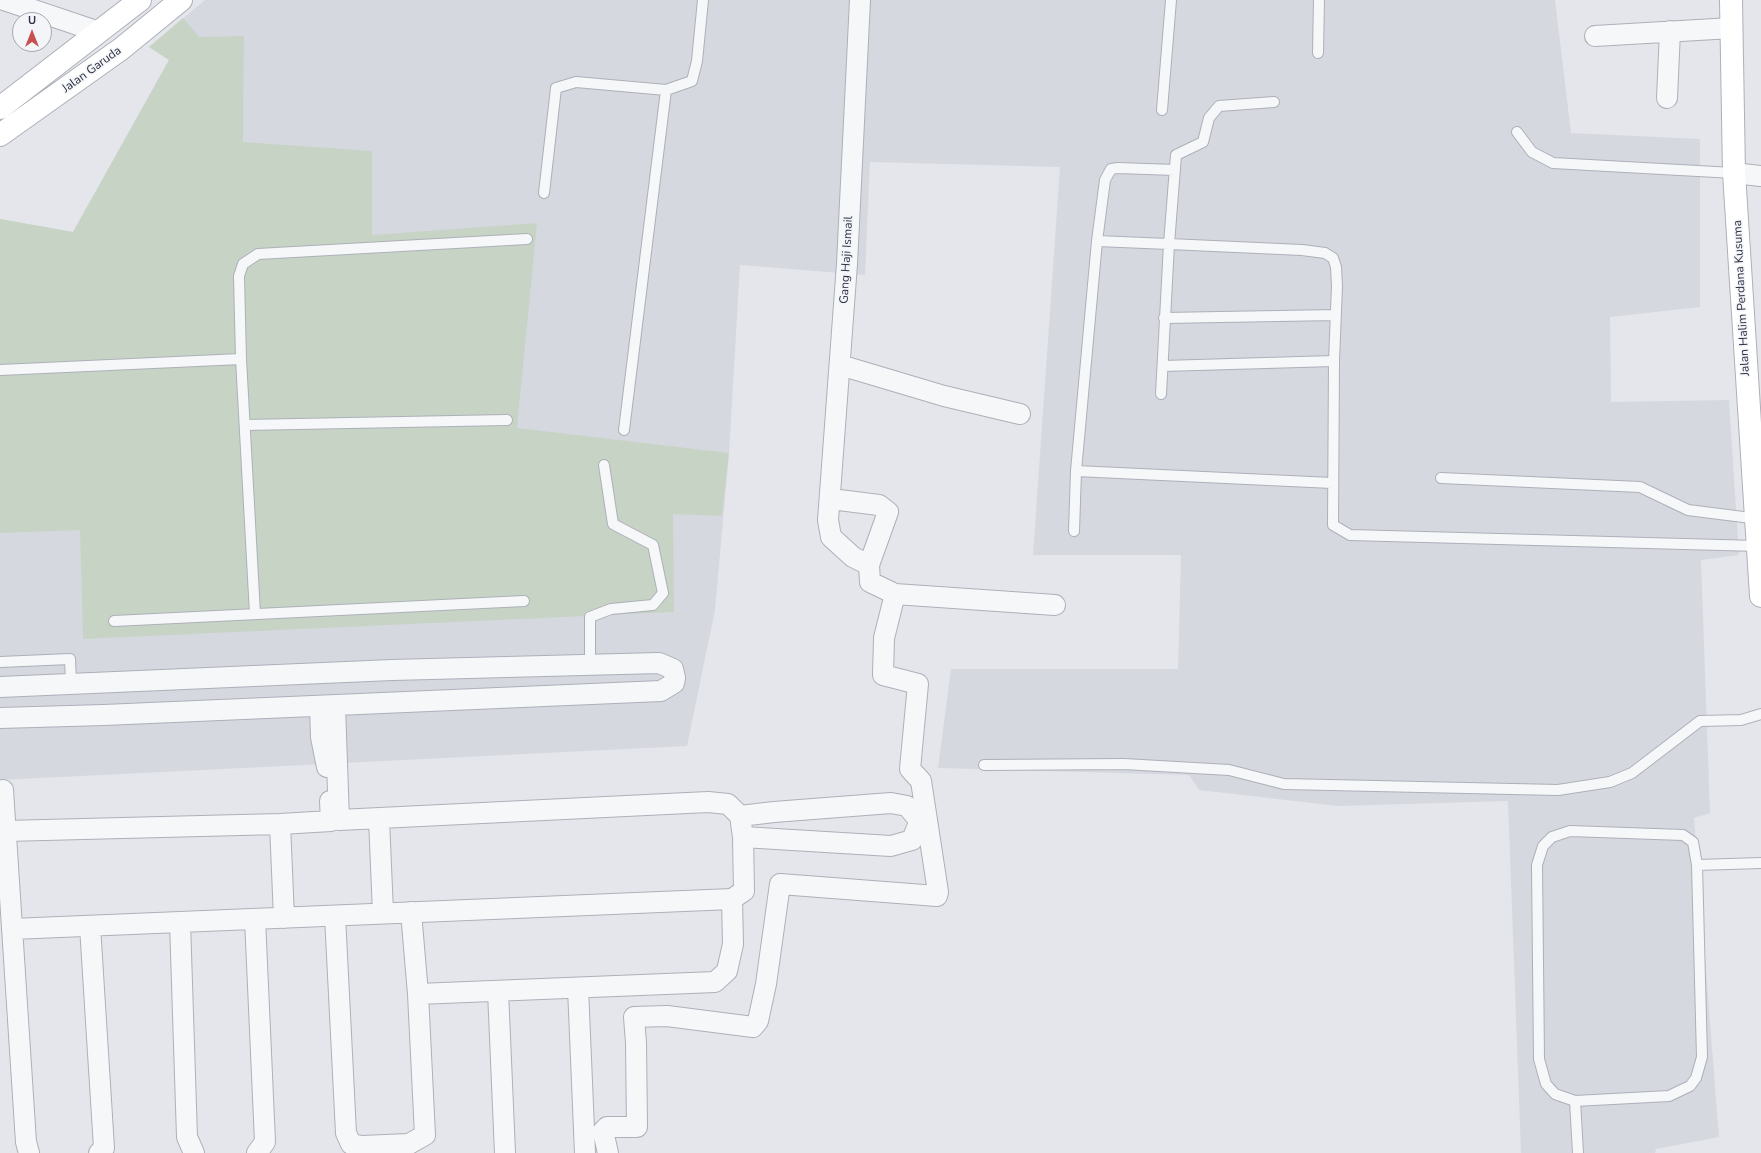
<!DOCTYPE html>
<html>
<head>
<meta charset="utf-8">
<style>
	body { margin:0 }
	#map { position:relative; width:1761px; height:1153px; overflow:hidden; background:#e4e6eb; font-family:"Nunito Sans",sans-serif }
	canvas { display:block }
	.north { position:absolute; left:12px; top:12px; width:40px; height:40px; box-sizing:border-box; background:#f3f5f8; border:1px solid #a3a7b0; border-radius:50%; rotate:0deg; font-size:11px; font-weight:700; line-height:16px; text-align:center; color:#2c3143 }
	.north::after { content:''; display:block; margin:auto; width:14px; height:18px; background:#c85051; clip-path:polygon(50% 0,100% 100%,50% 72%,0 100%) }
</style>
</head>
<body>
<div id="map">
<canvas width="1761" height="1153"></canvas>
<div class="north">U</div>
</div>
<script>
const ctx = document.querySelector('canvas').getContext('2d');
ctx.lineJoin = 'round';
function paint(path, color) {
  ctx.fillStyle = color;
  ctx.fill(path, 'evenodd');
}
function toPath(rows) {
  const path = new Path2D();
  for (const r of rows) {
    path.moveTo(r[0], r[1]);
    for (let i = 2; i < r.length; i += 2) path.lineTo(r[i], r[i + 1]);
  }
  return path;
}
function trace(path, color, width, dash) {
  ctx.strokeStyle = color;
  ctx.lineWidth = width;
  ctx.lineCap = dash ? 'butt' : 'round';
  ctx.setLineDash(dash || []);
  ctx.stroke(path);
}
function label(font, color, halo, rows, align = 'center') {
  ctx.font = font + ' "Nunito Sans",sans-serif';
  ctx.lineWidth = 3;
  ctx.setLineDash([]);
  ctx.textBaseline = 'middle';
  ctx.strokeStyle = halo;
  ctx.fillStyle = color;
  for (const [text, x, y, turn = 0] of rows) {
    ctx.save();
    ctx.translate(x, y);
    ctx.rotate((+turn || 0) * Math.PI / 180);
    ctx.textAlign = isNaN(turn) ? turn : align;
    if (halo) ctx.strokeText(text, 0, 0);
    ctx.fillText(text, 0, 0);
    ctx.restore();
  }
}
paint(toPath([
	[205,0,1555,0,1571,133,1700,139,1700,307,1610,317,1611,402,1729,400,1739,555,1701,560,1710,813,1694,818,1719,1137,1656,1149,1655,1153,1521,1153,1508,801,1338,806,1199,790,1189,775,938,768,951,669,1178,669,1181,555,1033,555,1060,167,870,162,865,275,740,265,729,453,715,610,687,746,0,780,0,219,73,232,169,60,149,47]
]), '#d6d8e0');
paint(toPath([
	[183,18,199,37,244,36,243,142,372,151,372,235,537,223,517,428,729,453,722,516,673,514,674,612,83,639,80,530,0,533,0,219,73,232,169,60,149,47]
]), '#c7d4c5');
const service = toPath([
	[1318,53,1319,0],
	[1274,102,1219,106,1209,118,1203,142,1176,155,1169,244,1302,250,1325,253,1333,258,1336,267,1337,286,1334,361,1333,525,1350,535,1758,546],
	[1162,110,1171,0],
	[1517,132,1532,152,1553,163,1734,173],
	[544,193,556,88,576,82,666,90,692,81,697,61,703,0],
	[1097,241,1169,244,1161,394],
	[1164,318,1335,315],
	[1163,366,1334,361],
	[0,370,241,359],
	[245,425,507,420],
	[624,430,666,90],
	[1076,471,1332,483],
	[1441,478,1640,487,1688,510,1759,519],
	[1074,531,1076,471,1097,241,1105,180,1111,169,1118,168,1175,170],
	[255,614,241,359,239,276,243,264,258,254,527,239],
	[114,621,524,601],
	[0,662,70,659,71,683],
	[590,664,590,617,611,609,653,605,663,593,653,545,613,524,604,465],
	[984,765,1124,764,1229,770,1284,784,1558,790,1610,782,1632,773,1700,721,1741,720,1761,714],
	[1570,831,1683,835,1693,842,1697,865,1702,1057,1696,1078,1690,1086,1669,1096,1575,1101,1555,1094,1546,1084,1539,1059,1537,865,1543,846,1552,837,1570,831],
	[1697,865,1761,863],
	[1575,1101,1578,1153]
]);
const minor = toPath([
	[4,0,99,32],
	[860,0,847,264,828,520,831,537,853,557,869,565],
	[1595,36,1732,28],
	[1667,98,1670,31],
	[1734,173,1761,176],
	[840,365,944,396,1020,414],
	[831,499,879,505,888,512,869,565,870,582,895,594,1055,605],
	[0,687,392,670,659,663,673,669,675,678,674,683,661,691,104,715,0,718],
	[320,706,321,737,327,767],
	[3,790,26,1142,29,1153],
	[740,816,774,812,891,803,907,806,918,819,918,825,912,840,891,846,743,837],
	[379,819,383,913],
	[280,824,284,918],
	[5,831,280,824,331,821,330,801],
	[335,916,346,1133,351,1144,362,1146,409,1144,425,1135,418,994,411,912],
	[255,919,265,1142,257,1153],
	[180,922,187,1137,194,1153],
	[90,926,104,1148,99,1153],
	[12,929,732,899,744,891,743,837,740,816,728,804,708,802,339,820,335,706],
	[578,988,585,1153],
	[498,991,505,1153],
	[418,994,715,982,727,971,733,944,732,899],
	[608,1153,603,1131,607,1127,637,1127,636,1043,634,1017,667,1016,753,1027,758,1021,766,984,780,884,937,896,938,892,921,781,910,769,918,684,883,675,884,638,895,594]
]);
const secondary = toPath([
	[1731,0,1734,173,1761,596],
	[0,108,140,0],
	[0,135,121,49,181,0]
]);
trace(service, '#adb0b9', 12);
trace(minor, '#adb0b9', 22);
trace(secondary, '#adb0b9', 24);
trace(service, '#f6f7f9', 10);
trace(minor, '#f6f7f9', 20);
trace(secondary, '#fff', 22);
label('12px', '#2c3143', '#f3f5f8', [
	["Jalan Garuda",92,70,-36],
	["Gang Haji Ismail",847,260,-87],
	["Jalan Halim Perdana Kusuma",1742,298,-93]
]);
</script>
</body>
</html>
